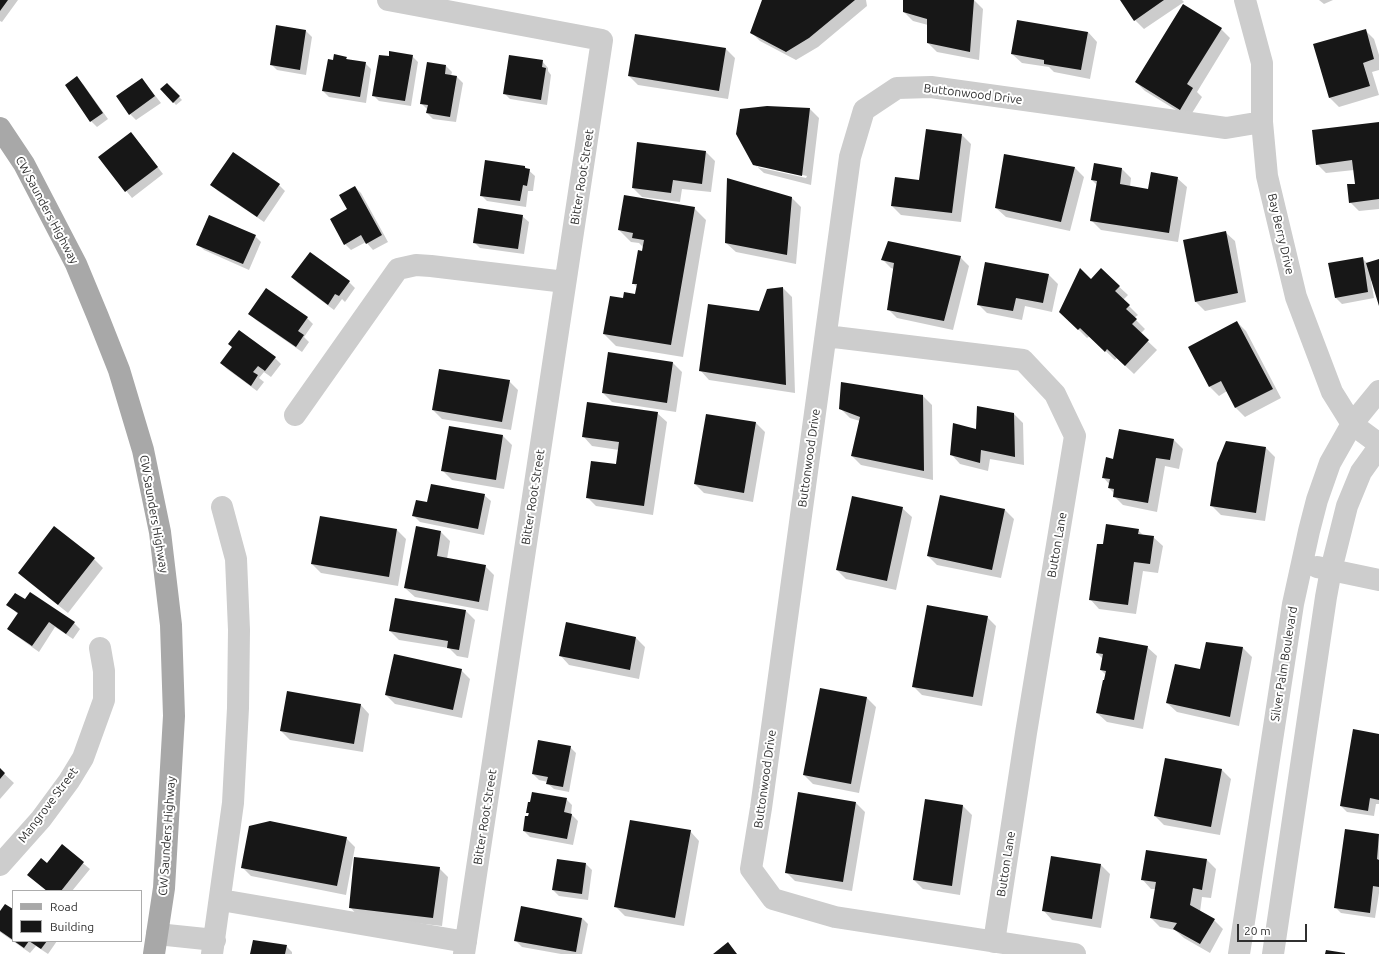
<!DOCTYPE html>
<html>
<head>
<meta charset="utf-8">
<style>
	body { margin:0 }
	#map { position:relative; width:1379px; height:954px; overflow:hidden; background:#fff; font-family:Ubuntu,sans-serif }
	canvas { display:block }
	.legend { position:absolute; left:12px; top:890px; width:130px; height:52px; box-sizing:border-box; background:#fff; border:1px solid #acacac; margin:0; padding:5px 7px; list-style:none; font-size:12px; color:#303030 }
	.legend li { display:flex; align-items:center; gap:8px; height:20px }
	.legend b { width:20px; border:1px solid #acacac }
	.scale { position:absolute; left:1237px; top:924px; width:70px; height:18px; box-sizing:border-box; border:2px solid #303030; border-top:0; padding-left:5px; font-size:12px; line-height:14px; white-space:nowrap; color:#303030; -webkit-text-stroke:3px #fff; paint-order:stroke }
</style>
</head>
<body>
<div id="map">
<canvas width="1379" height="954"></canvas>
<ul class="legend">
<li><b style="height:5px;background:#a8a8a8"></b>Road</li>
<li><b style="height:11px;background:#171717"></b>Building</li>
</ul>
<div class="scale">20 m</div>
</div>
<script>
const ctx = document.querySelector('canvas').getContext('2d');
ctx.lineJoin = 'round';
function paint(path, color) {
  ctx.fillStyle = color;
  ctx.fill(path, 'evenodd');
}
function toPath(rows) {
  const path = new Path2D();
  for (const r of rows) {
    path.moveTo(r[0], r[1]);
    for (let i = 2; i < r.length; i += 2) path.lineTo(r[i], r[i + 1]);
  }
  return path;
}
function trace(path, color, width, dash) {
  ctx.strokeStyle = color;
  ctx.lineWidth = width;
  ctx.lineCap = dash ? 'butt' : 'round';
  ctx.setLineDash(dash || []);
  ctx.stroke(path);
}
function label(font, color, halo, rows, align = 'center') {
  ctx.font = font + ' Ubuntu,sans-serif';
  ctx.lineWidth = 4;
  ctx.setLineDash([]);
  ctx.textBaseline = 'middle';
  ctx.strokeStyle = halo;
  ctx.fillStyle = color;
  for (const [text, x, y, turn = 0] of rows) {
    ctx.save();
    ctx.translate(x, y);
    ctx.rotate((+turn || 0) * Math.PI / 180);
    ctx.textAlign = isNaN(turn) ? turn : align;
    if (halo) ctx.strokeText(text, 0, 0);
    ctx.fillText(text, 0, 0);
    ctx.restore();
  }
}
paint(toPath([
	[0,0,18,0,2,22,0,21],
	[763,0,866,0,867,6,818,47,796,60,760,41,751,32],
	[904,0,974,0,983,9,979,60,937,52,928,43,928,25,913,21,904,12],
	[1122,0,1182,0,1184,2,1144,29,1135,20],
	[1319,0,1333,0,1324,4],
	[277,26,306,31,312,37,306,75,277,70,271,64],
	[1221,29,1230,38,1197,92,1202,97,1189,118,1145,91,1136,82],
	[1365,30,1374,39,1379,55,1379,70,1372,72,1379,95,1339,107,1330,98,1314,45],
	[1088,32,1097,42,1090,79,1054,72,1049,67,1022,63,1012,54],
	[726,49,735,58,728,99,638,85,629,76],
	[412,56,418,62,411,106,379,101,373,95,390,57],
	[346,58,349,61,365,63,371,69,366,103,329,97,323,91,333,61],
	[542,61,548,68,548,71,551,75,547,105,510,99,504,93],
	[446,66,452,72,451,76,457,77,463,83,456,122,433,119,427,113,428,110,421,103],
	[77,78,83,84,108,119,97,127,91,121],
	[142,79,161,103,136,120,130,114,117,97],
	[167,84,182,100,176,105,162,89],
	[810,109,819,118,811,185,764,173,754,164],
	[757,165,807,176,806,178,757,167],
	[1379,123,1379,209,1359,211,1350,202,1356,184,1354,170,1326,173,1317,164],
	[131,133,163,174,132,198,99,157],
	[962,135,971,144,961,222,901,215,892,206,920,181],
	[706,152,715,161,711,192,682,189,680,202,642,197,633,188],
	[525,167,535,176,533,191,528,191,526,207,487,201,481,195],
	[1075,168,1084,177,1070,231,1006,217,996,208],
	[1122,169,1131,178,1130,187,1149,190,1177,178,1187,187,1178,242,1101,230,1091,220,1097,185,1092,180],
	[212,185,279,185,285,191,264,222,218,191],
	[355,187,361,193,388,242,373,250,366,242,351,250,345,244,348,210],
	[792,198,801,207,796,264,736,252,726,243],
	[694,208,706,220,683,357,616,346,604,334,624,299,636,295,637,287,633,283,644,248,639,243,631,242,619,230],
	[522,216,529,222,524,254,480,248,474,242],
	[1225,232,1235,241,1246,302,1205,311,1196,302,1184,241],
	[255,236,261,242,249,270,204,250,198,244],
	[960,257,969,266,953,330,897,318,888,309,894,269,891,268,882,259],
	[1362,258,1367,263,1379,260,1379,304,1372,281,1371,281,1374,298,1342,304,1336,298,1329,264],
	[1101,270,1128,295,1123,300,1138,315,1134,318,1145,329,1140,334,1157,350,1134,374,1117,358,1115,360,1090,336,1087,338,1070,321,1091,280],
	[1049,275,1058,284,1052,312,1025,306,1022,320,987,313,978,304],
	[292,277,349,282,355,288,345,302,342,299,334,310,298,283],
	[783,288,792,297,795,393,709,380,700,370,760,313],
	[250,314,307,318,313,324,304,337,309,342,302,352,256,320],
	[1237,322,1246,331,1281,398,1245,417,1236,408,1227,391,1219,396,1210,387],
	[609,353,673,363,682,372,676,412,612,402,603,393],
	[275,358,281,364,271,377,264,372,259,378,264,382,257,391,227,369,221,363],
	[509,381,518,390,511,430,442,419,433,410],
	[923,396,932,405,933,480,861,465,852,456,860,421,850,418,840,408],
	[657,413,667,422,653,515,596,506,587,497,616,466,619,450,592,446,583,436],
	[1014,414,1023,423,1024,465,990,459,988,471,960,464,951,454,977,430],
	[707,415,756,423,765,432,753,502,704,493,695,484],
	[450,427,503,436,512,445,504,489,452,480,443,471],
	[1174,440,1183,449,1179,469,1165,466,1157,512,1123,505,1114,496,1114,493,1109,488,1109,484,1103,477,1114,460],
	[1266,448,1275,457,1265,521,1221,515,1211,505],
	[484,495,491,501,484,535,420,522,414,516,428,504],
	[902,508,912,517,896,590,846,579,837,570],
	[1005,510,1014,519,1001,578,937,565,928,556],
	[55,528,94,559,103,568,68,613,29,582,19,573],
	[397,530,406,539,398,586,321,573,312,564],
	[1138,530,1144,536,1153,537,1163,546,1158,573,1143,571,1136,614,1099,609,1090,599,1104,546],
	[441,532,450,541,447,559,485,566,494,575,488,611,415,597,405,588],
	[25,601,74,623,80,629,73,639,55,627,39,652,15,635,9,629,19,615,8,605],
	[466,611,475,620,468,658,457,656,449,648,399,640,390,631],
	[987,617,996,626,982,706,922,695,913,686],
	[636,638,645,647,639,679,569,665,560,655],
	[1207,643,1243,648,1252,657,1239,726,1177,712,1167,703,1201,671],
	[1147,647,1157,656,1143,729,1107,722,1097,713,1106,675,1101,670,1103,659,1097,653],
	[461,670,470,679,462,718,395,704,386,695],
	[821,689,867,698,876,707,859,793,813,784,804,775],
	[360,704,369,714,363,752,290,740,281,731],
	[1379,735,1379,804,1376,804,1374,816,1347,812,1341,806],
	[570,747,576,753,569,792,554,789,547,783,548,782,539,780,533,774],
	[0,770,14,783,0,799],
	[1222,770,1231,779,1220,835,1164,825,1155,816],
	[566,799,572,805,571,814,578,821,573,845,530,837,524,831,529,815,527,812],
	[926,800,963,806,972,815,960,895,923,889,914,880],
	[856,803,865,812,852,891,795,881,786,872],
	[1346,830,1379,835,1379,893,1375,918,1341,913,1335,907],
	[690,831,699,841,684,926,625,916,616,907],
	[346,838,355,847,346,895,251,876,242,867],
	[62,846,90,869,72,891,47,891,28,875,47,864],
	[1207,860,1216,869,1211,898,1202,897,1200,912,1214,920,1223,929,1210,953,1184,938,1175,930,1160,927,1151,918,1156,889,1151,889,1142,879],
	[586,864,592,870,588,900,559,896,553,890],
	[1101,865,1110,874,1101,928,1052,920,1043,910],
	[439,868,448,877,442,926,359,917,350,907],
	[13,910,13,941,57,941,48,954,36,946,30,953,0,932,0,912],
	[582,918,588,924,582,954,561,954,522,947,516,941],
	[286,946,292,952,292,954,251,954]
]), '#0003');
paint(toPath([
	[0,0,8,0,0,11],
	[762,0,855,0,809,38,786,52,750,33],
	[903,0,974,0,970,52,927,43,927,19,903,12],
	[1120,0,1164,0,1134,21],
	[1183,4,1222,28,1187,84,1193,88,1180,110,1135,82],
	[1017,20,1088,32,1081,70,1044,64,1044,60,1011,54],
	[276,25,306,30,300,70,270,65],
	[1366,29,1374,59,1363,63,1370,86,1329,98,1313,44],
	[635,34,726,48,719,91,628,76],
	[389,51,413,55,405,101,372,96,379,55,389,56],
	[334,54,347,57,346,59,366,62,360,97,322,91,328,59,333,60],
	[509,55,543,60,542,67,546,68,541,100,503,94],
	[427,62,446,65,445,74,457,76,450,117,426,113,428,105,420,104],
	[77,76,103,113,90,122,65,85],
	[142,78,155,96,129,115,116,96],
	[167,83,180,96,173,103,160,89],
	[767,106,810,108,802,176,753,165,736,134,740,109],
	[1379,122,1379,199,1349,203,1347,184,1355,184,1352,160,1316,165,1312,130],
	[926,129,962,134,952,213,891,206,895,177,919,180],
	[131,132,158,167,125,192,98,157],
	[637,142,706,151,702,184,673,180,671,193,632,188],
	[233,152,280,184,257,217,210,185],
	[1004,154,1075,167,1061,222,995,208],
	[485,160,525,166,525,168,530,169,527,186,523,185,520,201,480,196],
	[1094,163,1122,168,1120,184,1148,189,1151,172,1178,177,1169,233,1090,221,1097,181,1091,180],
	[727,178,792,197,787,255,725,243],
	[355,186,382,235,366,244,361,235,344,245,330,219,347,209,339,195],
	[624,195,695,207,671,345,603,334,610,296,623,298,624,292,635,294,637,284,632,284,638,250,642,251,644,240,632,238,633,233,618,230],
	[478,208,523,215,518,249,473,243],
	[209,215,256,235,243,264,196,245],
	[1226,231,1238,293,1195,302,1183,240],
	[888,241,961,256,944,321,887,310,894,263,881,260],
	[310,252,350,281,339,296,335,294,328,305,291,277],
	[1363,257,1368,292,1335,298,1328,263],
	[1379,259,1379,306,1366,263],
	[985,262,1049,274,1043,303,1016,298,1013,311,977,305],
	[1080,268,1091,279,1101,268,1120,286,1115,291,1130,305,1126,309,1137,319,1132,324,1149,340,1125,366,1107,349,1105,352,1080,328,1078,330,1059,312],
	[783,287,786,385,699,371,708,304,759,311,767,289],
	[266,288,308,317,298,331,304,335,296,347,248,314],
	[1237,321,1273,389,1235,408,1221,381,1209,387,1188,347],
	[239,330,276,357,265,371,258,366,253,372,258,375,251,386,220,363,232,347,228,344],
	[608,352,673,362,667,403,602,393],
	[439,369,510,380,502,422,432,410],
	[841,382,923,395,924,471,851,456,860,417,839,409],
	[587,402,658,412,644,506,586,498,591,461,616,464,619,442,582,437],
	[977,406,1014,413,1015,457,981,450,980,463,950,455,953,423,976,429],
	[706,414,756,422,744,493,694,484],
	[449,426,503,435,496,480,441,471],
	[1119,429,1174,439,1170,460,1156,458,1148,503,1113,497,1114,489,1108,488,1110,479,1102,478,1106,457,1113,459],
	[1226,441,1266,447,1256,513,1210,506,1217,463],
	[431,484,485,494,478,529,412,516,416,500,427,502],
	[940,495,1005,509,992,570,927,556],
	[852,496,903,507,887,581,836,570],
	[320,516,397,529,389,577,311,564],
	[1106,524,1139,529,1138,534,1154,536,1150,564,1134,562,1128,605,1089,600,1097,544,1103,544],
	[54,526,95,558,58,605,18,573],
	[416,526,441,531,437,556,486,565,479,602,404,588],
	[30,592,75,622,66,634,49,622,32,646,7,629,18,613,6,605,15,593,25,599],
	[395,598,466,610,459,650,447,648,448,641,389,631],
	[927,605,988,616,973,697,912,687],
	[566,622,636,637,630,670,559,656],
	[1099,637,1148,646,1134,720,1096,713,1103,680,1104,680,1106,671,1100,670,1103,654,1096,653],
	[1206,642,1243,647,1230,717,1166,703,1175,664,1200,669],
	[394,654,462,669,453,710,385,695],
	[820,688,867,697,851,784,803,775],
	[287,691,361,704,354,744,280,731],
	[1353,729,1379,734,1379,800,1370,798,1368,811,1340,806],
	[538,740,571,746,563,787,546,784,548,777,532,774],
	[1165,758,1222,769,1211,827,1154,816],
	[0,768,5,773,0,779],
	[532,792,567,798,564,812,572,814,567,839,523,831,525,816,528,816,529,813,526,813,528,802,530,802],
	[798,792,856,802,843,882,785,873],
	[925,799,963,805,952,886,913,880],
	[630,820,691,830,675,918,614,907],
	[270,821,347,837,337,886,241,868,249,826],
	[1345,829,1379,834,1377,859,1379,860,1379,887,1373,886,1370,913,1334,908],
	[62,844,84,862,61,891,47,891,27,875,41,858,47,863],
	[1146,850,1207,859,1202,890,1193,888,1190,905,1215,919,1200,944,1173,929,1177,923,1150,918,1156,882,1141,880],
	[1051,856,1101,864,1092,919,1042,911],
	[354,857,440,867,433,918,349,908],
	[557,859,586,863,582,894,552,890],
	[5,904,13,909,13,940,0,931,0,911],
	[521,906,582,918,576,952,514,941],
	[253,940,287,945,285,954,250,954],
	[14,941,29,941,24,948],
	[29,941,47,941,41,949],
	[728,942,737,954,713,954],
	[1326,950,1345,953,1345,954,1325,954]
]), '#171717');
trace(toPath([
	[388,0,602,40,464,954],
	[1245,0,1262,63,1262,122,1267,176,1296,297,1332,392,1352,424,1379,444],
	[826,336,1023,360,1055,394,1075,436,1026,733,994,942],
	[295,415,398,269,416,265,431,266,565,282],
	[1317,567,1379,580],
	[0,865,41,819,69,781,83,758,104,700,104,671,100,648],
	[221,900,466,942],
	[157,934,215,940],
	[212,954,233,803,238,708,239,630,236,559,222,507],
	[1075,954,835,917,773,899,751,869,761,808,850,157,864,110,897,88,931,87,1226,128,1262,122],
	[1239,954,1293,604,1309,531,1317,500,1330,463,1352,424,1379,391],
	[1273,954,1326,597,1331,570,1347,506,1361,472,1379,447]
]), '#cdcdcd', 22);
trace(toPath([
	[0,128,24,164,76,264,98,317,119,370,143,450,160,532,171,625,174,716,164,888,154,954]
]), '#a8a8a8', 22);
label('12px', '#303030', '#fff', [
	["Buttonwood Drive",973,94,7],
	["Bitter Root Street",582,177,-81],
	["CW Saunders Highway",47,210,62],
	["Bay Berry Drive",1281,234,77],
	["Buttonwood Drive",809,458,-82],
	["Bitter Root Street",533,497,-81],
	["CW Saunders Highway",154,514,80],
	["Button Lane",1057,545,-80],
	["Silver Palm Boulevard",1284,664,-81],
	["Buttonwood Drive",765,779,-82],
	["Mangrove Street",48,805,-53],
	["Bitter Root Street",485,817,-81],
	["CW Saunders Highway",167,836,-86],
	["Button Lane",1006,864,-81]
]);
</script>
</body>
</html>
